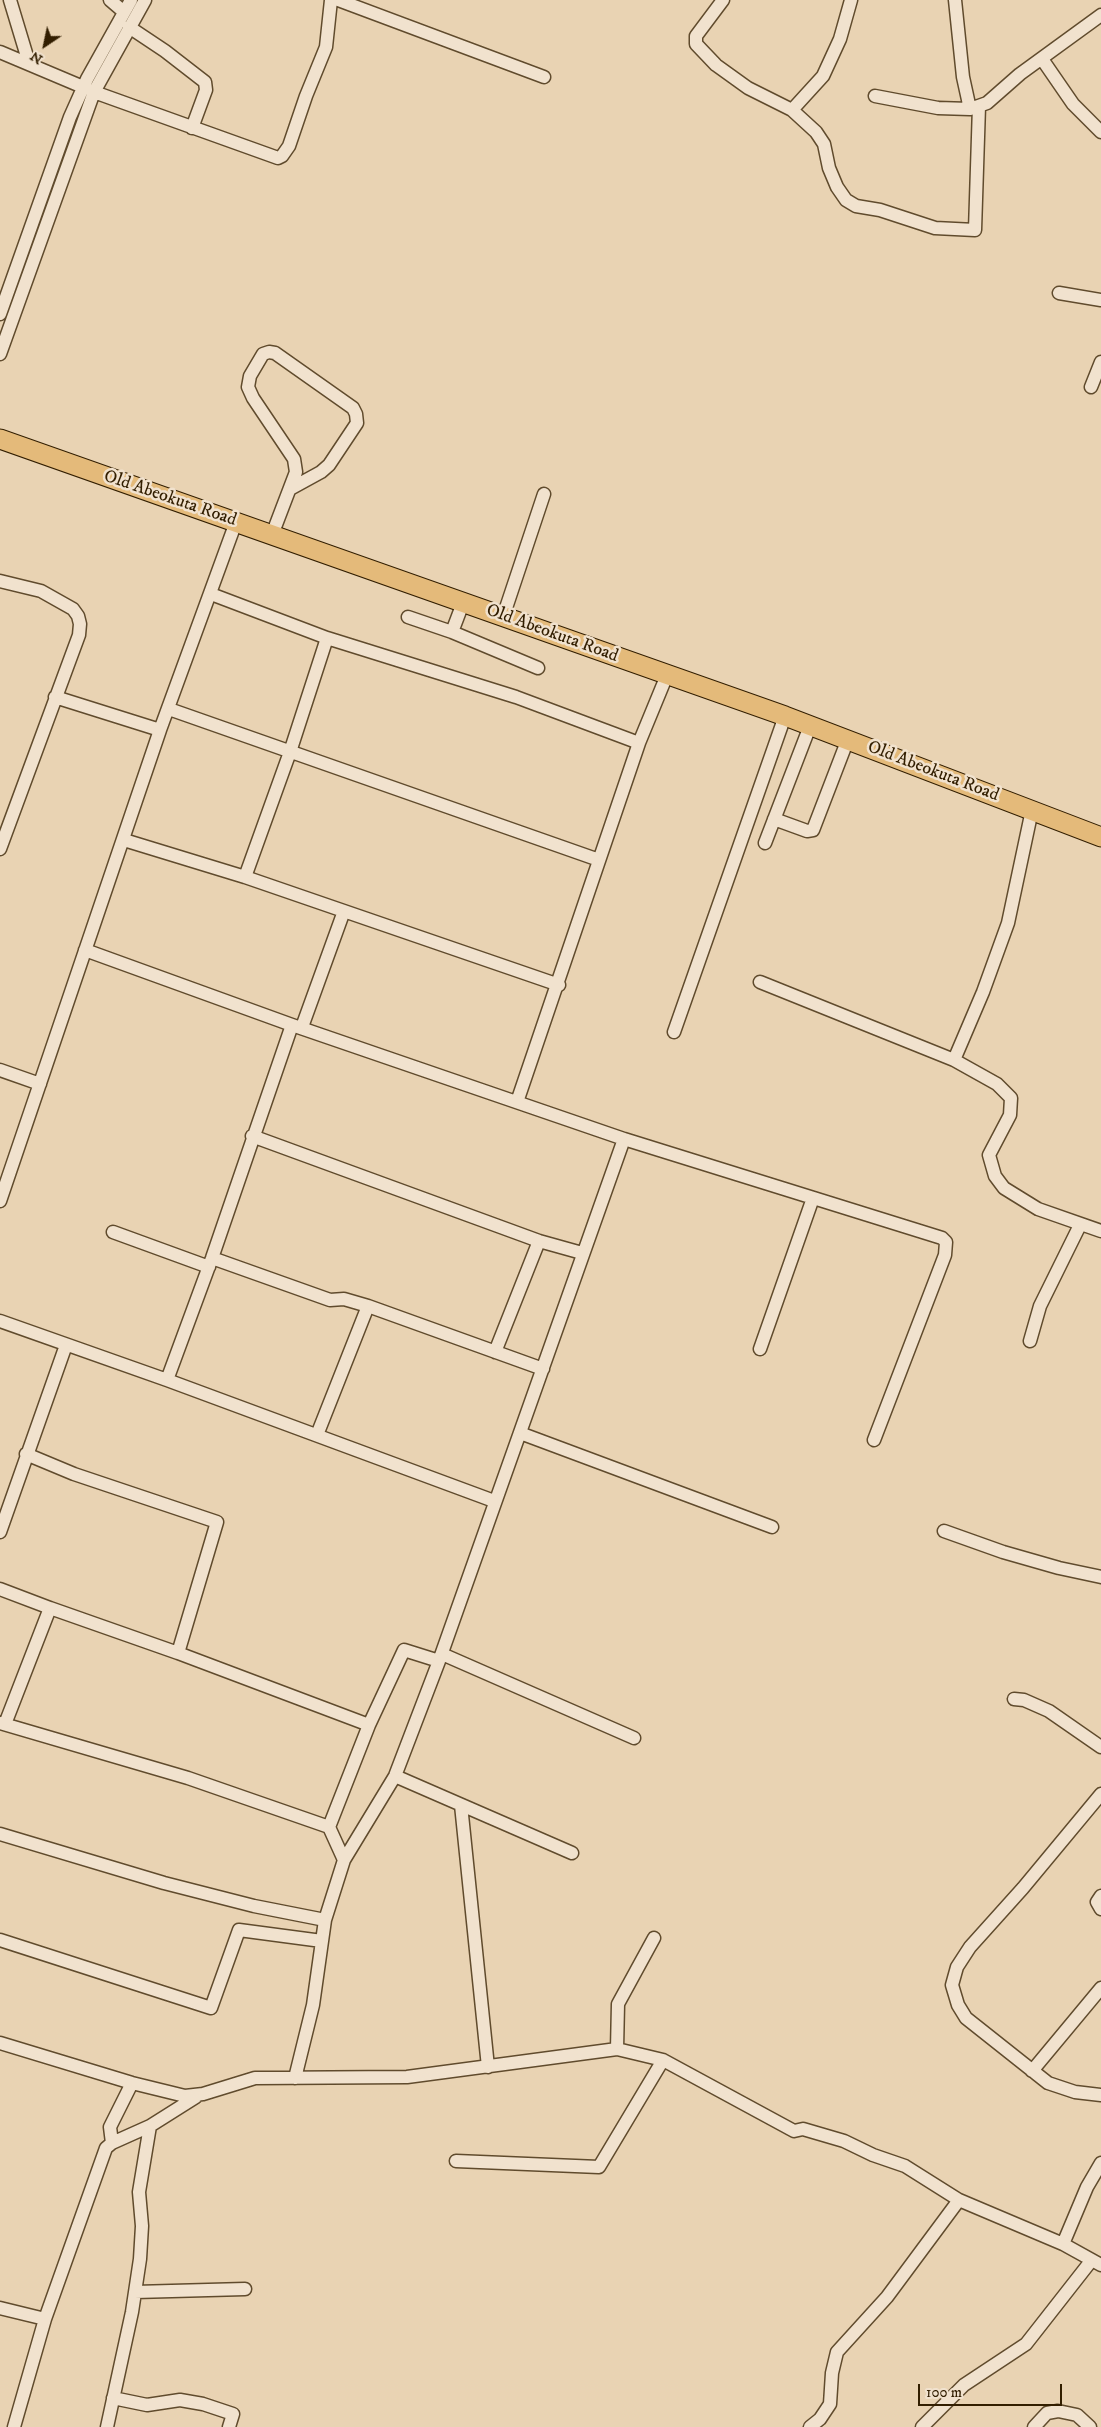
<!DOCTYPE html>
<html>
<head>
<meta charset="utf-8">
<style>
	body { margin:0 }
	#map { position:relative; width:1101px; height:2427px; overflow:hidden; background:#e9d3b3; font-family:"IM FELL DW Pica",serif }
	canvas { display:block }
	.north { position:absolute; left:20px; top:20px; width:50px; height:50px; -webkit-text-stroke:4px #f1e2ce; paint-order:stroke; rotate:214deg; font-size:14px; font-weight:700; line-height:20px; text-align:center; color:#321e00 }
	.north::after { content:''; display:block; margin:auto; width:18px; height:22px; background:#321e00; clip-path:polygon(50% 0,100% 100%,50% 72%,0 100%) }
	.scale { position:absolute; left:918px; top:2384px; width:144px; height:22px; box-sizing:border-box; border:2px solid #321e00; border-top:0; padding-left:6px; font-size:15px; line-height:18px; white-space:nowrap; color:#321e00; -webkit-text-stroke:4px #f1e2ce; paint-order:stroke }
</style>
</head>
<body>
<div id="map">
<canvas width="1101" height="2427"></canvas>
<div class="north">N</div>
<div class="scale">100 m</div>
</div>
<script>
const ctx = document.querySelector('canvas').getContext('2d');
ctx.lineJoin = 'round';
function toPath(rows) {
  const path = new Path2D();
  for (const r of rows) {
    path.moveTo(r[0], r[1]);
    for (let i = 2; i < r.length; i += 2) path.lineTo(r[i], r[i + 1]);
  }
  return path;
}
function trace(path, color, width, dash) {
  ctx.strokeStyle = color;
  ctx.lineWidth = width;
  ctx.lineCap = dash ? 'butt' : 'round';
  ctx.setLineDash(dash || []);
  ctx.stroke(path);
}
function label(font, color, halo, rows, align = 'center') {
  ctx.font = font + ' "IM FELL DW Pica",serif';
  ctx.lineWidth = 5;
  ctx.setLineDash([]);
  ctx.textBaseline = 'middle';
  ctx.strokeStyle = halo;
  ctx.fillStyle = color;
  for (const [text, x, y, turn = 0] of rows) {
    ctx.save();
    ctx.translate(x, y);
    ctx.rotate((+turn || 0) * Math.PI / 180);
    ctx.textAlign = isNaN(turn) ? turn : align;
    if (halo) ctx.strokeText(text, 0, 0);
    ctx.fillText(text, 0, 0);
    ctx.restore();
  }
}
const minor = toPath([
	[10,0,29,63],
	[110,0,124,12],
	[338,0,544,77],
	[723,0,696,36,696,44,716,65,748,88,792,110,816,132,824,144,829,168,837,187,846,200,856,206,880,210,935,228,975,230,979,106],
	[955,0,963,77,970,109],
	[129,27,165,51,205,82,206,90,192,128],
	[0,52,83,87],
	[1042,59,1073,104,1101,132],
	[94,92,278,158,282,156,289,146,306,96,326,47,331,0],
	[875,96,938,108,970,109,987,103,1020,74,1101,15],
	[792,110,823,76,840,39,851,0],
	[1059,293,1101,300],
	[0,314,70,117,87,79,131,0],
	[0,354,94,92,145,0],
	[1091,387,1101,362],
	[272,535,296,472,294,459,253,398,248,387,250,376,263,354,269,352,275,353,353,408,356,414,357,423,329,465,321,472,290,489],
	[0,581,41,591,73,609,78,616,80,624,79,635,0,849],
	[211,594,327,638,516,697,639,743,517,1102],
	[408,617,452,632,538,668],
	[503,617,544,494],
	[452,632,463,603],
	[55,697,160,730],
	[169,709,599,860],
	[639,743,667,675],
	[774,819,807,831,813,830,848,739],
	[124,840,245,877,559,985],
	[765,843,810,726],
	[245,877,290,752,327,638],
	[85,950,292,1025,624,1139,942,1238,946,1242,945,1255,874,1440],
	[760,982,954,1060,983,992,1008,923,1032,810],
	[302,1027,344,911],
	[674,1032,785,716],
	[954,1060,997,1084,1011,1098,1010,1115,989,1155,995,1176,1004,1188,1038,1209,1101,1231],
	[0,1070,40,1084],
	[252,1136,539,1241,582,1253],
	[0,1201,160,730,236,522],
	[113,1232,209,1267],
	[212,1258,330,1300,344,1299,368,1306,543,1369],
	[0,1321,167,1380,494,1501],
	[1030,1341,1040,1306,1080,1225],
	[760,1349,813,1198],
	[495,1352,539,1241],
	[167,1380,212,1258,292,1025],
	[520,1433,772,1527],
	[317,1435,368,1306],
	[26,1454,74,1474,217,1522,178,1653],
	[944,1531,1003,1552,1059,1568,1101,1577],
	[0,1532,66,1345],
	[0,1589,50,1608,5,1724],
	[50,1608,178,1653,369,1725],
	[442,1654,634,1738],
	[1014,1699,1024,1700,1049,1711,1101,1747],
	[0,1723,188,1778,329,1827],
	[395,1776,572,1853],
	[1101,1794,1023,1888,970,1947,957,1967,952,1985,958,2005,966,2018,1048,2083,1075,2092,1101,2095],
	[461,1805,488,2067],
	[0,1834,164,1883,254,1906,325,1920],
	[344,1860,329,1827,369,1725,404,1650,439,1661],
	[1101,1896,1097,1902,1101,1909],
	[0,1940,211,2008,239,1930,322,1941],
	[0,2043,132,2083,185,2096,203,2094,255,2078,407,2077,617,2049,663,2060,794,2131,803,2129,844,2141,873,2155,905,2166,959,2200,1063,2244,1101,2265],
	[617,2049,618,2004,654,1938],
	[1032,2071,1101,1988],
	[295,2078,313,2005,325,1920,344,1860,395,1776,439,1661,624,1139],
	[112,2143,110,2127,132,2083],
	[456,2161,599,2167,663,2060],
	[1063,2244,1087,2187,1101,2163],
	[135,2292,245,2289],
	[0,2308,45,2319],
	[113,2398,147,2405,180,2400,203,2404,233,2414,229,2427],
	[14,2427,45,2319,106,2148,112,2143,150,2126],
	[107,2427,132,2312,140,2259,142,2226,139,2192,150,2126,196,2097],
	[810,2427,820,2419,830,2404,832,2373,837,2352,887,2297,959,2200],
	[922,2427,964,2385,1026,2344,1091,2261],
	[1034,2427,1047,2413,1058,2411,1077,2415,1090,2427]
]);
const highway = toPath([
	[0,439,785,716,1101,837]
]);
trace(minor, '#604b2d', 15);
trace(highway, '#321e00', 21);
trace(minor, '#f1e2ce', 12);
trace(highway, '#e4ba7a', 19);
label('18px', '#321e00', '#f1e2ce', [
	["Old Abeokuta Road",170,499,19],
	["Old Abeokuta Road",552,634,20],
	["Old Abeokuta Road",933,772,21]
]);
</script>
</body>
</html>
